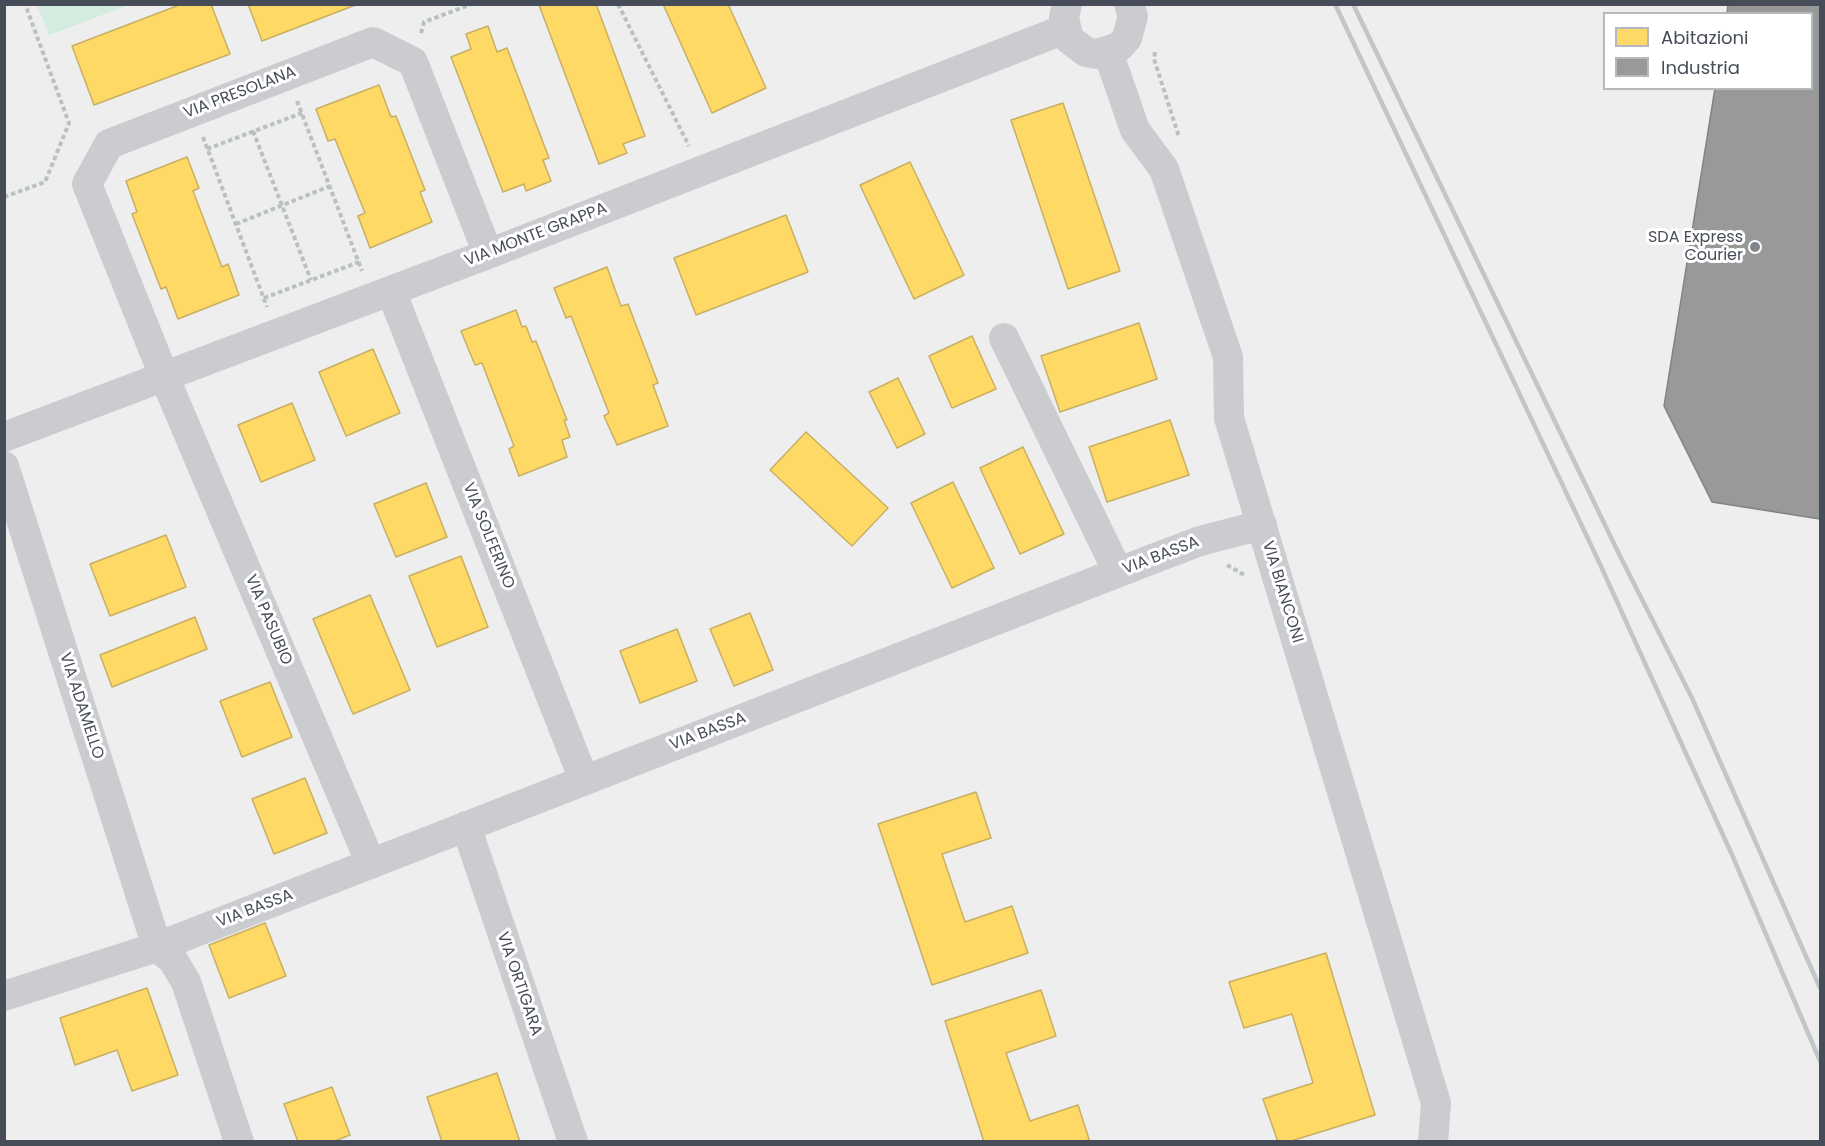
<!DOCTYPE html>
<html>
<head>
<meta charset="utf-8">
<style>
	body { margin:0 }
	#map { position:relative; width:1825px; height:1146px; overflow:hidden; background:#eee; font-family:Poppins,sans-serif }
	canvas { display:block }
	.frame { position:absolute; inset:0; border:6px solid #474d58; pointer-events:none }
	.legend { position:absolute; left:1603px; top:12px; width:210px; height:78px; box-sizing:border-box; background:#fff; border:2px solid #b5b8bc; margin:0; padding:8px 10px; list-style:none; font-size:18px; color:#474d58 }
	.legend li { display:flex; align-items:center; gap:12px; height:30px }
	.legend b { width:30px; border:2px solid #b5b8bc }
</style>
</head>
<body>
<div id="map">
<canvas width="1825" height="1146"></canvas>
<div class="frame"></div>
<ul class="legend">
<li><b style="height:16px;background:#ffd966"></b>Abitazioni</li>
<li><b style="height:16px;background:#999"></b>Industria</li>
</ul>
</div>
<script>
const ctx = document.querySelector('canvas').getContext('2d');
ctx.lineJoin = 'round';
function paint(path, color) {
  ctx.fillStyle = color;
  ctx.fill(path, 'evenodd');
}
function toPath(rows) {
  const path = new Path2D();
  for (const r of rows) {
    path.moveTo(r[0], r[1]);
    for (let i = 2; i < r.length; i += 2) path.lineTo(r[i], r[i + 1]);
  }
  return path;
}
function trace(path, color, width, dash) {
  ctx.strokeStyle = color;
  ctx.lineWidth = width;
  ctx.lineCap = dash ? 'butt' : 'round';
  ctx.setLineDash(dash || []);
  ctx.stroke(path);
}
function label(font, color, halo, rows, align = 'center') {
  ctx.font = font + ' Poppins,sans-serif';
  ctx.lineWidth = 6;
  ctx.setLineDash([]);
  ctx.textBaseline = 'middle';
  ctx.strokeStyle = halo;
  ctx.fillStyle = color;
  for (const [text, x, y, turn = 0] of rows) {
    ctx.save();
    ctx.translate(x, y);
    ctx.rotate((+turn || 0) * Math.PI / 180);
    ctx.textAlign = isNaN(turn) ? turn : align;
    if (halo) ctx.strokeText(text, 0, 0);
    ctx.fillText(text, 0, 0);
    ctx.restore();
  }
}
paint(toPath([
	[37,5,129,5,49,35]
]), '#d4ebe0');
const homes = toPath([
	[182,4,211,4,230,54,94,105,72,46,182,4],
	[248,4,358,4,262,41,248,4],
	[596,4,645,136,623,144,627,153,599,164,539,5,596,4],
	[663,4,728,4,766,88,712,113,663,4],
	[488,26,497,52,507,48,549,158,543,160,551,181,526,191,524,184,503,192,451,57,471,49,466,34,488,26],
	[379,85,391,117,396,116,425,190,420,192,432,222,370,248,358,216,365,213,335,139,328,141,316,109,379,85],
	[1063,103,1120,271,1068,289,1011,120,1063,103],
	[187,157,199,188,193,191,222,267,228,264,239,295,178,319,166,287,161,289,132,214,137,212,126,181,187,157],
	[910,162,964,275,914,299,860,185,910,162],
	[786,215,808,272,696,315,674,258,786,215],
	[607,267,621,306,628,304,658,383,653,385,668,426,617,445,604,416,609,413,571,316,566,318,554,288,607,267],
	[516,310,522,327,526,326,532,342,536,341,567,420,564,420,570,437,562,440,567,457,519,476,509,449,514,446,482,363,475,365,461,331,516,310],
	[1139,323,1157,379,1060,412,1041,356,1139,323],
	[972,336,996,389,952,408,929,356,972,336],
	[373,349,400,413,346,436,319,372,373,349],
	[898,378,925,434,897,448,869,392,898,378],
	[292,403,315,460,261,482,238,425,292,403],
	[1170,420,1189,475,1107,502,1089,447,1170,420],
	[806,432,888,508,852,546,770,470,806,432],
	[1023,447,1064,534,1020,554,980,468,1023,447],
	[953,482,994,568,952,588,911,503,953,482],
	[426,483,447,537,396,557,374,504,426,483],
	[166,535,186,587,110,616,90,564,166,535],
	[461,556,488,627,437,647,409,576,461,556],
	[370,595,410,690,353,714,313,619,370,595],
	[750,613,773,670,734,686,710,629,750,613],
	[195,617,207,649,112,687,100,655,195,617],
	[677,629,697,681,640,703,620,651,677,629],
	[270,682,292,737,242,757,220,701,270,682],
	[305,778,327,833,274,854,252,799,305,778],
	[976,792,991,838,942,854,965,922,1012,906,1028,953,932,985,878,824,976,792],
	[265,923,286,976,229,998,209,945,265,923],
	[1326,953,1375,1115,1288,1142,1278,1142,1263,1099,1313,1083,1292,1014,1244,1028,1229,982,1326,953],
	[147,988,178,1075,132,1091,117,1050,75,1065,60,1018,147,988],
	[1041,990,1056,1036,1006,1053,1030,1121,1078,1105,1090,1142,984,1142,945,1021,1041,990],
	[497,1073,520,1142,442,1142,427,1097,497,1073],
	[332,1087,350,1135,332,1142,298,1142,284,1104,332,1087]
]);
paint(homes, '#ffd966');
trace(homes, '#c8af62', 1.5);
const industry = toPath([
	[1728,4,1820,4,1820,519,1712,502,1664,406,1715,88,1812,88,1812,14,1727,14,1728,4]
]);
paint(industry, '#999');
trace(industry, '#808286', 1.5);
trace(toPath([
	[618,4,689,146],
	[421,33,424,22,472,4],
	[1155,52,1154,59,1179,137],
	[297,101,362,271],
	[253,131,311,280],
	[203,137,267,307],
	[207,149,302,113],
	[4,197,45,182,69,123,25,4],
	[236,224,330,186],
	[264,298,359,262],
	[1227,565,1246,576]
]), '#b8c2c0', 4, [4.5, 3]);
trace(toPath([
	[1067,4,1064,18,1069,39,1086,52,1097,54,1119,47,1127,38,1133,16,1129,4],
	[1108,52,1135,130,1164,169,1228,357,1229,418,1436,1103,1433,1142],
	[391,291,584,780],
	[1004,338,1118,572],
	[4,437,488,254,1065,29],
	[4,466,157,947],
	[466,826,573,1142],
	[371,864,164,376,87,184,109,144,373,42,413,62,488,254],
	[157,947,173,960,186,982,239,1142],
	[4,996,157,947,1150,560,1200,541,1262,525]
]), '#cacccf', 30);
trace(toPath([
	[1335,4,1599,562,1733,857,1820,1061],
	[1353,4,1620,556,1692,698,1820,988]
]), '#c4c5c7', 4.5);
for (const [x, y, r, color] of [
	[1755,247,6,"#81858c"]
]) {
  const dot = new Path2D();
  dot.arc(x, y, r, 0, 2 * Math.PI);
  ctx.fillStyle = color;
  ctx.fill(dot);
  trace(dot, '#fff', 2);
}
label('16px', '#474d58', '#fff', [
	["VIA PRESOLANA",240,93,-21],
	["VIA MONTE GRAPPA",536,235,-21],
	["VIA SOLFERINO",488,536,68],
	["VIA BASSA",1161,556,-21],
	["VIA BIANCONI",1282,592,73],
	["VIA PASUBIO",268,620,67],
	["VIA ADAMELLO",81,706,72],
	["VIA BASSA",708,732,-21],
	["VIA BASSA",255,909,-21],
	["VIA ORTIGARA",519,984,71]
]);
label('16px', '#474d58', '#fff', [
	["SDA Express",1743,238],
	["Courier",1743,256]
], 'right');
</script>
</body>
</html>
